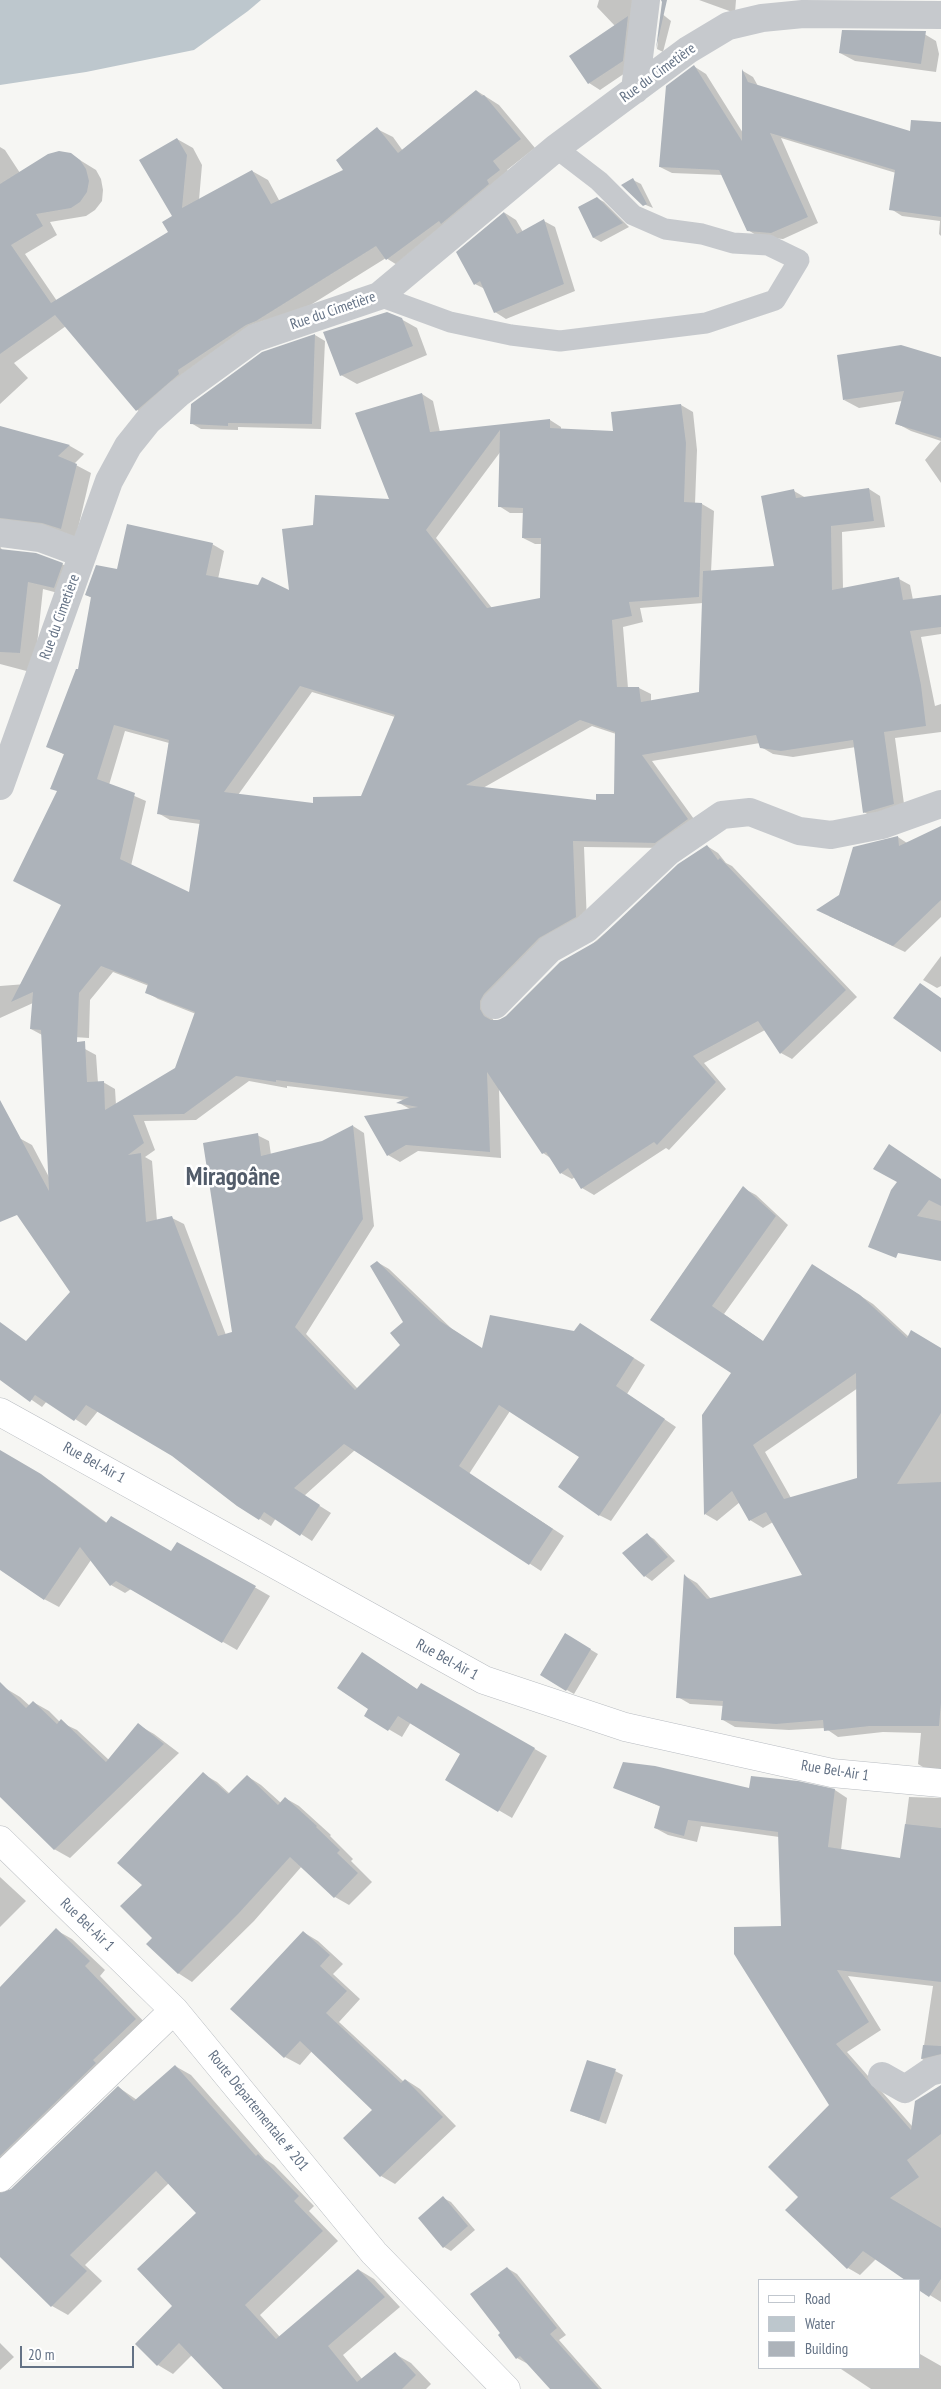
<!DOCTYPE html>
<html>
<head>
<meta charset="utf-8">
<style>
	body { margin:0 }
	#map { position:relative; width:941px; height:2389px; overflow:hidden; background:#f6f6f3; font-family:"PT Sans Narrow",sans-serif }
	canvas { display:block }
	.legend { position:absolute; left:758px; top:2279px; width:162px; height:90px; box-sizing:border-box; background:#fff; border:1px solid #c1c7ce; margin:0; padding:6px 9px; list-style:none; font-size:15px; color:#647285 }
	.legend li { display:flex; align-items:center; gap:10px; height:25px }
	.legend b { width:25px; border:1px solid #c1c7ce }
	.scale { position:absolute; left:20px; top:2346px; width:114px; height:22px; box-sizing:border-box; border:2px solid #647285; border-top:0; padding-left:6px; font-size:15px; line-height:18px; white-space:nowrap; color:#647285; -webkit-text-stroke:4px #fff; paint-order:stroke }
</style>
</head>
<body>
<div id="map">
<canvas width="941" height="2389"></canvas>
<ul class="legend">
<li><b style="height:6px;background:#fff"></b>Road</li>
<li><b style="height:14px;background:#bdc7cd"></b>Water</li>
<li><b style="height:14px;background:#adb3ba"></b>Building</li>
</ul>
<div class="scale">20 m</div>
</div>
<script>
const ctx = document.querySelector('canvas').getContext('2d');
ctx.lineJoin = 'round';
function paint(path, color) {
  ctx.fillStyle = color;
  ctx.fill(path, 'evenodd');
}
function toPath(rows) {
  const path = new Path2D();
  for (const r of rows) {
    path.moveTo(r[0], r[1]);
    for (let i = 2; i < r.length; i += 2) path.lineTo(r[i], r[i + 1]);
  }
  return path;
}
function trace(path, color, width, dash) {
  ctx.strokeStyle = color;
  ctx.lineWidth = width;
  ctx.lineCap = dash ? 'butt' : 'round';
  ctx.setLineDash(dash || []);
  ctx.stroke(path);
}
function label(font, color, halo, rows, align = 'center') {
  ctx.font = font + ' "PT Sans Narrow",sans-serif';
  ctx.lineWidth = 5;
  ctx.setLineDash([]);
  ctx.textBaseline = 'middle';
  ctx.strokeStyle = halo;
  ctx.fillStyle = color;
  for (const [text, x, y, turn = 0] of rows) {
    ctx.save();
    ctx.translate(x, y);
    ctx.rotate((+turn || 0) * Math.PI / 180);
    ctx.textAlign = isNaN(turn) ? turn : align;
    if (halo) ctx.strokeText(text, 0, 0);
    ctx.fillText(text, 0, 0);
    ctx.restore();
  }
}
paint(toPath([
	[0,0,261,0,248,11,194,50,86,72,0,85]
]), '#bdc7cd');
paint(toPath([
	[599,0,644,0,634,67,600,90,589,83,615,26,597,7],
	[699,0,736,0,735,13],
	[661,13,671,21,663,52,657,49],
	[921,32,936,41,939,54,936,72,855,61,840,53],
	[695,67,706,74,743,133,743,71,753,77,758,86,923,136,941,139,941,236,939,234,940,221,902,216,891,209,896,173,781,138,818,223,783,239,759,237,748,230,723,175,672,173,660,167],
	[477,91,499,105,535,148,507,170,514,179,402,268,386,258,272,329,152,418,137,410,66,326,14,363,28,378,0,404,0,147,5,150,20,173,70,154,96,170,101,179,103,190,102,201,95,210,86,216,50,222,57,235,25,254,57,301,170,232,174,216,177,139,193,148,202,165,199,200,252,171,268,180,280,202,345,171,377,129,393,137,403,151],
	[633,180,641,184,653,208,641,203],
	[597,198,604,202,629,227,601,242,594,238,579,207],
	[505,213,516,220,523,232,544,221,555,227,575,291,506,319,495,312,485,289,475,284],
	[401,319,417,328,427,355,357,384,341,375],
	[315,335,325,341,321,429,238,427,238,430,201,429,191,423,263,353],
	[941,358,941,483,925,460,941,441,911,431,896,423,902,401,859,408,844,400],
	[422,394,433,401,440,432,550,420,561,427,561,430,615,432,681,405,693,412,697,450,695,504,702,504,714,511,711,572,776,567,794,491,806,498,869,489,880,496,885,527,842,532,843,589,899,579,910,585,913,600,941,596,941,634,921,637,935,706,941,704,941,732,895,738,905,811,875,819,864,812,856,747,793,757,773,754,761,747,760,743,652,761,699,826,667,848,584,847,587,923,491,1016,494,1021,507,1017,707,846,718,853,726,863,732,866,857,997,792,1059,781,1053,765,1030,704,1063,726,1089,669,1150,666,1148,594,1195,582,1188,575,1177,572,1179,561,1173,552,1159,543,1153,499,1087,501,1158,418,1151,400,1162,388,1155,366,1117,410,1109,399,1103,404,1100,287,1086,287,1088,249,1081,196,1120,144,1121,155,1150,145,1157,152,1161,157,1221,172,1218,184,1224,226,1335,234,1333,257,1135,269,1141,271,1155,322,1142,353,1126,364,1133,374,1226,306,1334,358,1389,402,1345,405,1322,377,1262,389,1269,452,1329,483,1350,591,1331,645,1365,627,1394,676,1427,611,1521,599,1515,580,1457,510,1411,469,1474,564,1536,541,1571,355,1450,304,1496,331,1513,312,1541,276,1518,271,1526,238,1505,172,1455,98,1411,86,1426,47,1401,42,1407,0,1378,0,1372,75,1298,15,1210,21,1139,32,1145,50,1179,85,1049,96,1055,98,1083,103,1082,115,1089,116,1105,176,1069,196,1014,158,999,146,992,149,986,113,972,90,1000,89,1038,42,1035,31,1029,33,1003,0,1018,0,986,52,982,62,905,58,792,65,755,48,746,79,671,92,598,86,595,118,571,212,544,224,551,218,579,291,592,315,526,391,500],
	[501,451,499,506,510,513,524,513,523,538,535,544,542,544,541,599,492,608,436,538],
	[703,603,700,693,651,702,651,694,639,688,628,688,623,627,643,622,640,608],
	[312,692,395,717,362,798,314,805,238,795],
	[592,726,616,734,615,795,597,802,483,788],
	[125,731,169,743,158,813,170,820,200,824,190,894,131,866,146,801,109,785],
	[0,427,70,446,84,454,74,464,91,473,76,537,0,539],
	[0,546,2,550,62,564,78,573,69,596,43,589,34,673,0,664],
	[941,827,941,917,905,952,829,916,840,896,898,837,907,843],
	[941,956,941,986,937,988,923,980],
	[941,1180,941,1260,879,1246],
	[743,1188,756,1195,788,1225,724,1314,764,1342,825,1273,873,1304,909,1337,941,1349,941,1773,931,1772,918,1764,921,1733,883,1732,838,1737,825,1728,789,1730,735,1727,723,1720,724,1706,690,1704,678,1697,685,1576,697,1583,711,1599,804,1576,773,1522,763,1528,750,1520,740,1502,717,1521,705,1514,733,1373,651,1319],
	[858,1388,858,1479,791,1498,765,1452],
	[0,1461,23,1465,55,1484,107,1523,171,1553,177,1543,270,1596,237,1650,131,1589,125,1593,111,1585,91,1560,59,1607,44,1599,0,1538],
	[647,1535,654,1539,675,1561,652,1581,645,1576,624,1553],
	[566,1635,598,1654,574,1694,541,1675],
	[362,1653,418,1690,421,1684,547,1756,512,1818,447,1780,462,1754,411,1722,402,1737,366,1716,370,1709],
	[5,1688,20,1697,30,1706,33,1702,49,1711,60,1722,77,1730,109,1760,138,1725,154,1734,179,1753,70,1858,54,1849,0,1794,0,1690],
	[203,1774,217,1782,230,1794,247,1776,261,1785,281,1803,285,1798,299,1806,331,1835,330,1836,353,1859,351,1861,372,1882,349,1905,335,1897,302,1866,254,1921,192,1982,178,1973,154,1938,144,1885],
	[615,1787,835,1790,847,1798,841,1850,901,1860,909,1797,941,1798,941,2064,934,2066,922,2059,933,1986,848,1976,881,2030,847,2052,912,2126,941,2088,941,2302,920,2289,920,2280,907,2280,876,2259,860,2275,848,2268,800,2197,830,2105,782,1928,779,1837,701,1826,697,1842,668,1835,655,1828,661,1807],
	[0,1877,26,1901,0,1927],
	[56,1930,72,1939,105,1970,100,1976,151,2029,0,2184,2,2194,12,2190,118,2087,137,2100,175,2066,191,2075,265,2159,274,2165,314,2206,309,2211,338,2241,260,2315,280,2337,359,2270,374,2279,400,2307,343,2355,362,2379,395,2354,411,2363,431,2384,426,2389,225,2389,192,2355,173,2374,158,2365,198,2213,169,2183,85,2265,102,2281,68,2315,52,2306,0,2256,0,1989],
	[303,1932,318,1941,343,1964,333,1974,360,1999,339,2022,404,2082,406,2080,420,2089,456,2126,395,2184,381,2176,374,2110,312,2051,300,2065,285,2057],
	[615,2071,623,2075,606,2124,571,2111],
	[443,2198,451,2202,475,2230,451,2251,444,2247],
	[507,2268,517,2274,566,2335,559,2340,602,2389,551,2389,528,2364,517,2358,502,2333],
	[0,2343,14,2357,0,2370],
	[920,2354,941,2366,941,2389,871,2389,841,2369,842,2368,920,2368]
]), '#0003');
paint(toPath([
	[661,0,667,0,656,49,662,2],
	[628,16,623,61,588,84,569,56],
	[842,30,926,31,921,64,839,53],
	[694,65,742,141,742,69,748,82,910,131,911,120,941,122,941,217,889,210,895,170,770,133,808,217,771,233,747,231,719,170,659,167,666,86],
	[476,90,482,96,484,95,521,139,493,161,500,170,487,180,489,184,441,224,439,221,386,260,376,246,256,321,246,325,178,370,179,374,136,411,55,315,0,354,0,184,48,154,59,151,71,153,80,160,86,169,89,181,87,192,80,202,71,208,36,214,43,226,11,245,51,303,168,232,162,222,172,216,139,160,177,138,187,155,182,208,252,170,271,204,343,170,336,160,377,127,398,153],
	[633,178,647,204,643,206,621,185],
	[597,197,623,223,593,238,578,207],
	[504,212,517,234,544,219,564,284,494,313,480,281,474,285,456,252],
	[387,312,402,318,413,346,340,376,323,332],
	[315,334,312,424,228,423,228,426,190,424,191,404,262,352],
	[901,345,941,357,941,438,895,424,904,391,843,400,837,355],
	[422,393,430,432,550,419,550,428,613,431,611,412,681,404,686,443,684,502,702,503,699,597,629,602,632,616,612,620,617,687,639,687,641,702,699,692,703,571,774,566,761,496,794,489,796,498,869,488,874,521,831,526,832,590,899,577,903,600,941,595,941,627,910,631,921,685,926,726,884,732,894,804,863,813,853,740,781,751,760,748,756,735,642,755,688,819,655,843,573,841,576,917,539,938,484,994,480,1001,480,1009,484,1016,491,1020,499,1020,506,1016,560,962,597,941,678,864,707,845,718,860,720,858,846,990,780,1054,758,1021,693,1056,716,1082,657,1145,654,1142,581,1189,568,1168,560,1174,546,1152,542,1154,487,1072,490,1152,406,1145,387,1156,364,1116,418,1107,396,1103,409,1097,276,1080,276,1082,236,1076,184,1114,133,1115,144,1143,128,1155,141,1153,146,1222,172,1216,218,1336,232,1332,203,1143,258,1133,261,1156,322,1141,353,1125,363,1219,295,1327,355,1390,400,1345,390,1333,403,1322,370,1266,377,1261,440,1321,482,1348,490,1315,574,1331,580,1323,634,1358,616,1386,665,1419,599,1516,558,1487,579,1457,499,1405,459,1466,553,1529,529,1565,344,1444,294,1488,320,1505,300,1536,264,1512,259,1520,237,1506,172,1456,86,1405,74,1421,35,1395,30,1402,0,1380,0,1322,26,1341,70,1292,17,1215,0,1222,0,1100,49,1191,41,1030,30,1029,33,992,11,1002,61,905,13,881,57,791,50,789,64,754,46,747,76,669,78,669,91,597,85,595,96,565,117,569,127,524,213,543,206,575,258,585,262,577,289,590,282,529,313,525,315,495,389,499,355,413],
	[500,430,498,507,523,508,522,538,541,538,540,598,487,608,426,530],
	[300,686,395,715,361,796,313,797,313,803,224,792],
	[580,720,615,732,614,794,596,794,596,800,466,785],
	[114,725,169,740,157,814,200,820,189,892,120,859,135,793,97,779],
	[101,966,148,984,145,993,195,1012,175,1068,105,1110,104,1081,87,1082,85,1041,77,1042,79,993],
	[0,426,70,445,58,456,77,464,61,529,42,523,0,518],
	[0,549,36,553,63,563,54,588,28,582,20,653,0,652],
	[941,826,941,900,893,946,816,910,839,895,853,847,898,836,899,846],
	[920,983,941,998,941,1052,893,1018],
	[889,1144,941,1179,941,1206,929,1200,917,1216,941,1221,941,1261,898,1253,896,1258,868,1247,891,1190,897,1182,873,1169],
	[743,1186,776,1216,712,1306,763,1341,812,1264,860,1295,907,1338,911,1330,941,1348,941,1413,897,1484,941,1482,941,1703,939,1726,870,1726,824,1731,823,1720,776,1724,721,1720,723,1701,676,1698,684,1574,707,1599,802,1575,766,1512,749,1521,732,1491,704,1515,702,1415,731,1373,650,1320],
	[856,1373,857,1478,784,1499,753,1445],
	[0,1450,41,1474,106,1523,111,1516,171,1551,177,1542,256,1586,222,1643,116,1581,110,1586,80,1547,44,1600,0,1570],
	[647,1533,668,1557,644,1577,622,1553],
	[565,1633,591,1649,566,1691,540,1675],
	[362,1652,417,1689,421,1683,535,1748,498,1812,445,1780,460,1754,398,1716,388,1731,364,1716,368,1709,337,1688],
	[0,1682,26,1708,33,1701,57,1724,61,1719,106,1762,138,1723,164,1744,54,1850,0,1797],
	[623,1762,655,1766,749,1788,751,1776,798,1781,835,1789,828,1847,900,1858,905,1824,941,1828,941,1982,837,1970,869,2022,836,2044,911,2130,915,2101,941,2085,941,2134,907,2160,919,2177,890,2198,941,2228,941,2279,929,2297,920,2291,920,2280,905,2280,863,2251,847,2269,785,2210,798,2197,768,2167,829,2105,734,1954,734,1927,781,1926,778,1832,688,1820,684,1836,654,1828,660,1806,613,1788],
	[203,1772,228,1794,247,1775,278,1805,285,1797,317,1826,316,1827,340,1850,337,1853,358,1873,334,1898,290,1857,239,1913,178,1974,146,1944,152,1938,120,1906,142,1885,117,1863],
	[56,1928,90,1961,85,1966,136,2019,93,2060,96,2063,0,2156,0,1987],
	[303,1931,330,1955,320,1966,347,1991,326,2013,401,2083,405,2079,443,2117,380,2177,343,2138,372,2110,300,2041,284,2058,230,2009],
	[923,2045,941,2046,941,2054,921,2059],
	[587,2060,616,2069,599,2121,570,2111],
	[175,2065,256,2156,258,2154,299,2196,294,2201,323,2231,245,2305,276,2339,358,2269,385,2297,328,2346,357,2382,395,2352,416,2375,402,2389,223,2389,179,2343,157,2366,135,2344,172,2306,137,2269,196,2213,156,2171,70,2255,87,2271,51,2307,0,2257,0,2193,11,2189,118,2086,134,2101],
	[443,2196,468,2226,443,2248,418,2218],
	[507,2267,557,2328,550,2334,599,2389,550,2389,520,2356,516,2359,498,2335,500,2333,470,2294]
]), '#adb3ba');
const secondary = toPath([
	[0,1412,484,1680,625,1727,832,1773,941,1783],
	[0,1840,174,2010,374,2253,506,2389],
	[0,2178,174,2010]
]);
trace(secondary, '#b8bcc1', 29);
trace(toPath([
	[379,296,450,322,511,335,560,341,706,323,775,300,799,260,768,245,733,243,702,234,665,229,633,215,599,181,556,148]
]), '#c6c9cd', 21);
trace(toPath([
	[635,90,646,0],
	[0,533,40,538,83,554],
	[0,786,109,481,128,446,148,421,178,394,255,338,379,296,556,148,688,50,728,26,762,18,803,14,941,15],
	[495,1005,550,949,586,929,668,852,722,815,750,812,799,831,831,835,882,825,941,804],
	[882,2076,905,2089,930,2072,941,2069]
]), '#c6c9cd', 28);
trace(secondary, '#fff', 28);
label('15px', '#647285', '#fff', [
	["Rue du Cimetière",658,73,-36],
	["Rue du Cimetière",333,311,-19],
	["Rue du Cimetière",60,617,-70],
	["Rue Bel-Air 1",94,1463,29],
	["Rue Bel-Air 1",447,1660,29],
	["Rue Bel-Air 1",835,1771,9],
	["Rue Bel-Air 1",87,1925,44],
	["Route Départementale # 201",258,2111,51]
]);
label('bold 25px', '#525c6a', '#fff', [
	["Miragoâne",233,1178]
]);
</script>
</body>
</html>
